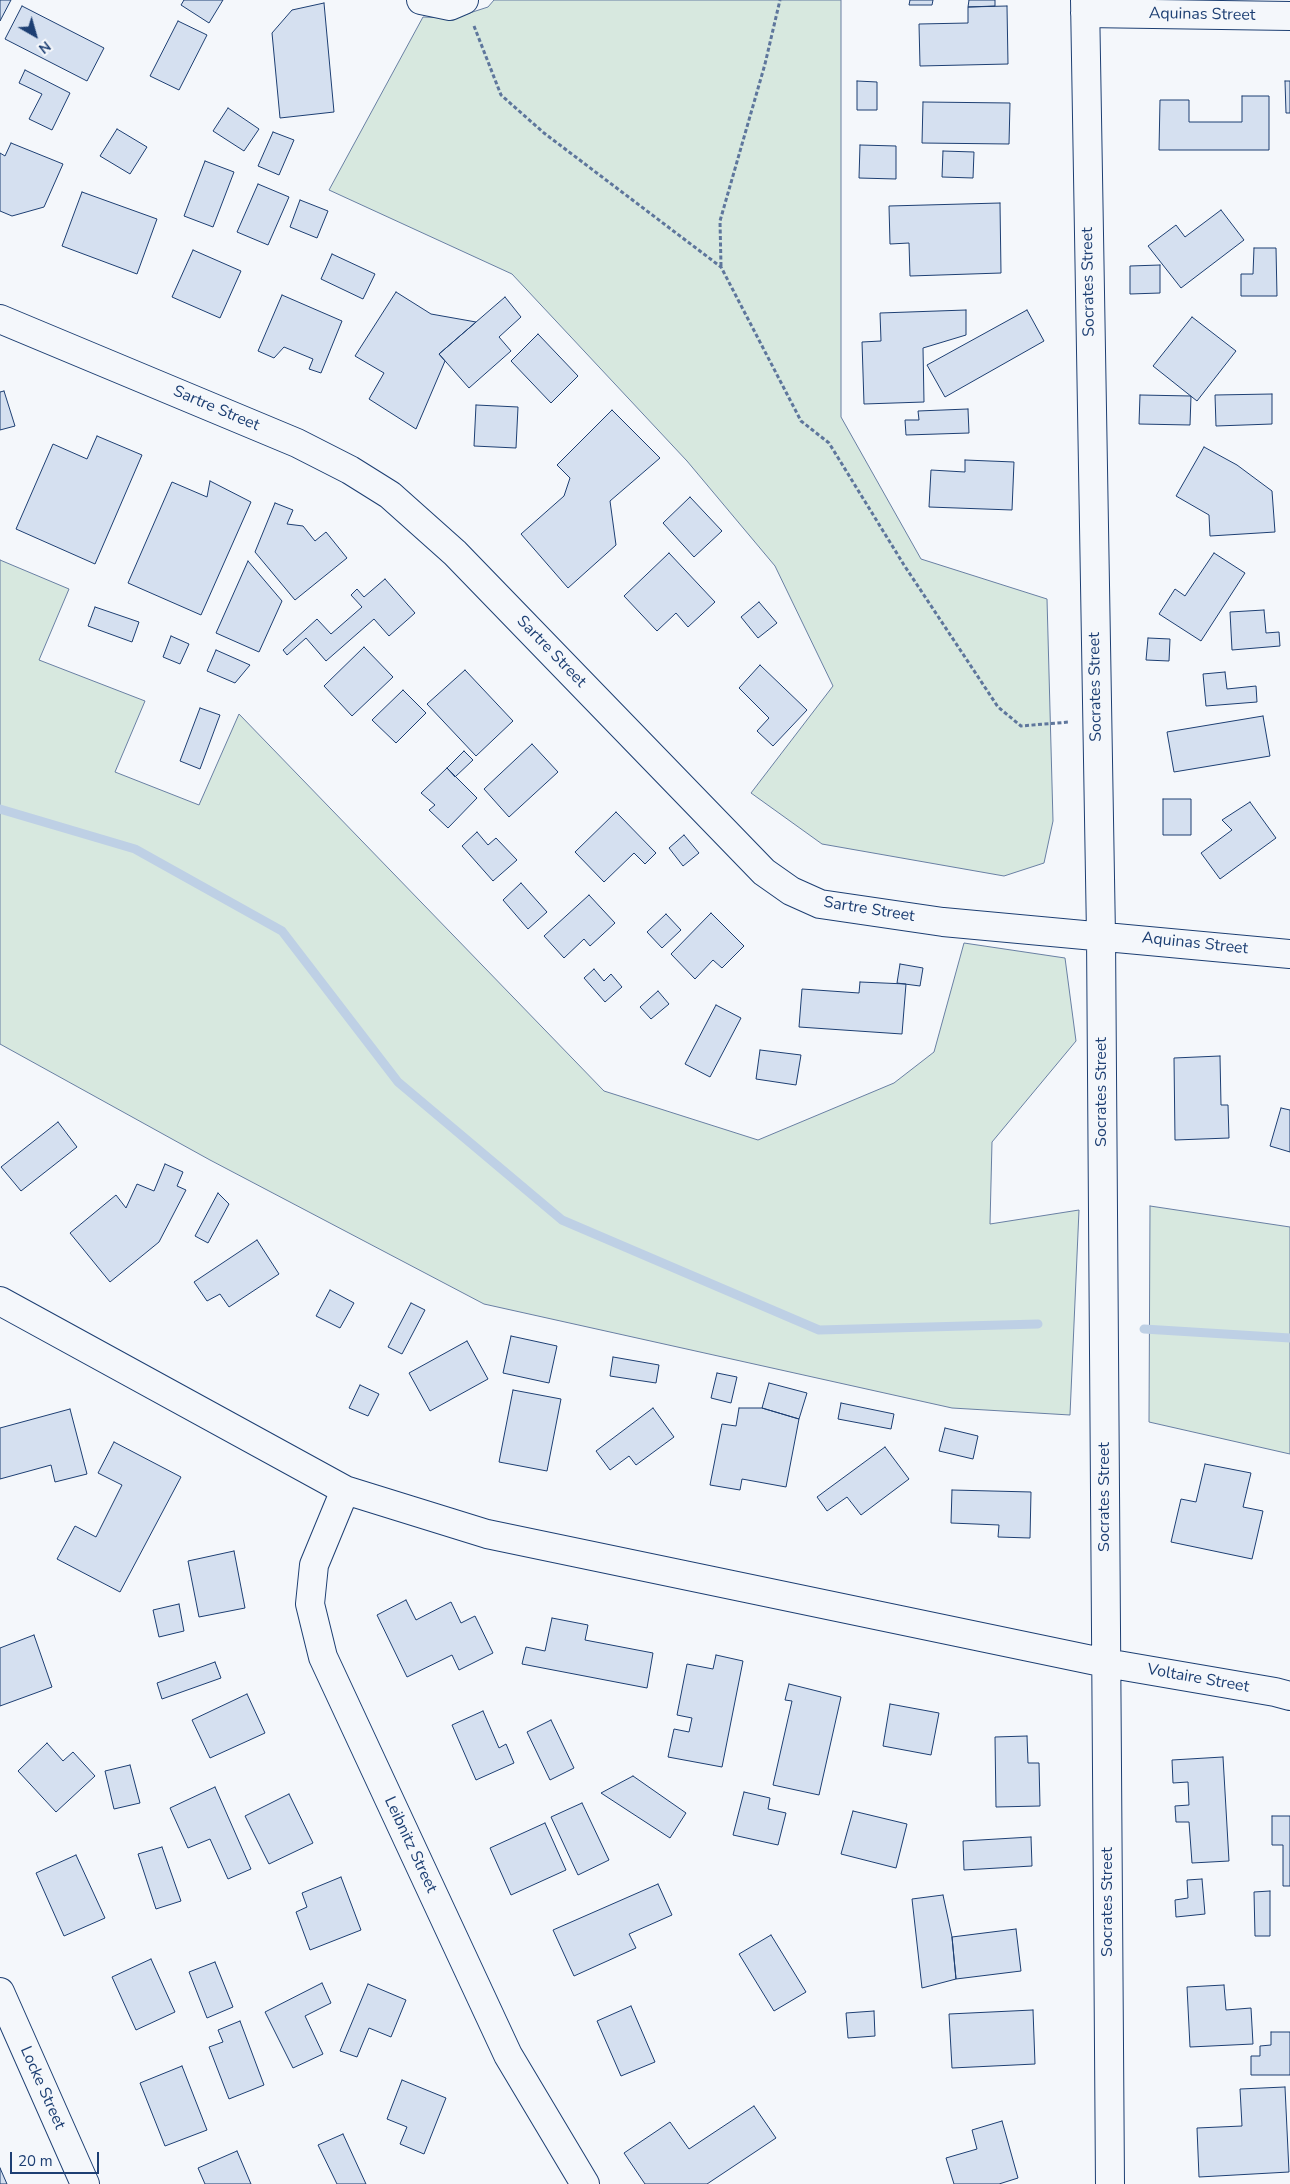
<!DOCTYPE html>
<html>
<head>
<meta charset="utf-8">
<style>
	body { margin:0 }
	#map { position:relative; width:1290px; height:2184px; overflow:hidden; background:#f4f7fb; font-family:"Nunito Sans",sans-serif }
	canvas { display:block }
	.north { position:absolute; left:10px; top:10px; width:50px; height:50px; -webkit-text-stroke:4px #f4f7fb; paint-order:stroke; rotate:142deg; font-size:14px; font-weight:700; line-height:20px; text-align:center; color:#1d3f73 }
	.north::after { content:''; display:block; margin:auto; width:18px; height:22px; background:#1d3f73; clip-path:polygon(50% 0,100% 100%,50% 72%,0 100%) }
	.scale { position:absolute; left:10px; top:2152px; width:89px; height:22px; box-sizing:border-box; border:2px solid #1d3f73; border-top:0; padding-left:6px; font-size:15px; line-height:18px; white-space:nowrap; color:#1d3f73; -webkit-text-stroke:4px #f4f7fb; paint-order:stroke }
</style>
</head>
<body>
<div id="map">
<canvas width="1290" height="2184"></canvas>
<div class="north">N</div>
<div class="scale">20 m</div>
</div>
<script>
const ctx = document.querySelector('canvas').getContext('2d');
ctx.lineJoin = 'round';
function paint(path, color) {
  ctx.fillStyle = color;
  ctx.fill(path, 'evenodd');
}
function toPath(rows) {
  const path = new Path2D();
  for (const r of rows) {
    path.moveTo(r[0], r[1]);
    for (let i = 2; i < r.length; i += 2) path.lineTo(r[i], r[i + 1]);
  }
  return path;
}
function trace(path, color, width, dash) {
  ctx.strokeStyle = color;
  ctx.lineWidth = width;
  ctx.lineCap = dash ? 'butt' : 'round';
  ctx.setLineDash(dash || []);
  ctx.stroke(path);
}
function label(font, color, halo, rows, align = 'center') {
  ctx.font = font + ' "Nunito Sans",sans-serif';
  ctx.lineWidth = 4;
  ctx.setLineDash([]);
  ctx.textBaseline = 'middle';
  ctx.strokeStyle = halo;
  ctx.fillStyle = color;
  for (const [text, x, y, turn = 0] of rows) {
    ctx.save();
    ctx.translate(x, y);
    ctx.rotate((+turn || 0) * Math.PI / 180);
    ctx.textAlign = isNaN(turn) ? turn : align;
    if (halo) ctx.strokeText(text, 0, 0);
    ctx.fillText(text, 0, 0);
    ctx.restore();
  }
}
const green = toPath([
	[494,0,841,0,841,417,921,559,1047,599,1053,821,1044,863,1004,876,822,844,751,793,833,686,775,566,687,461,512,274,329,190,423,17,454,18,488,7,494,0],
	[0,560,69,589,39,660,145,701,115,772,199,805,239,714,604,1091,758,1140,894,1083,934,1052,964,943,1065,958,1076,1041,992,1142,990,1224,1079,1210,1070,1415,952,1408,484,1304,210,1160,0,1044,0,560],
	[1150,1206,1290,1227,1290,1454,1149,1422,1150,1206]
]);
paint(green, '#d7e8df');
trace(green, '#687fa3', 1);
trace(toPath([
	[0,809,135,849,282,931,398,1082,562,1220,819,1330,1038,1324],
	[1144,1329,1290,1338]
]), '#bed0e5', 9);
const building = toPath([
	[0,0,11,0,0,21,0,0],
	[184,0,223,0,209,23,181,5,184,0],
	[910,0,933,0,932,5,909,5,910,0],
	[969,0,995,0,995,6,968,7,969,0],
	[324,3,334,112,280,118,272,33,292,10,324,3],
	[22,6,104,48,87,81,5,39,22,6],
	[1007,6,1008,64,920,66,919,24,968,23,968,7,1007,6],
	[178,21,207,35,179,90,150,76,178,21],
	[25,70,70,93,52,130,29,119,42,94,19,83,25,70],
	[857,81,877,82,877,110,857,110,857,81],
	[1285,81,1290,81,1290,113,1286,113,1285,81],
	[1242,96,1269,96,1269,150,1159,150,1160,100,1189,100,1189,122,1242,122,1242,96],
	[923,102,1010,103,1009,144,922,143,923,102],
	[228,108,259,129,244,151,213,131,228,108],
	[117,129,147,147,130,174,100,156,117,129],
	[273,132,294,140,279,175,258,166,273,132],
	[11,143,63,164,44,207,12,216,0,211,0,153,5,156,11,143],
	[860,145,896,146,896,179,859,178,860,145],
	[943,151,974,152,973,178,942,177,943,151],
	[205,161,234,172,213,227,184,216,205,161],
	[258,184,289,197,268,245,237,232,258,184],
	[82,192,157,219,137,274,62,246,82,192],
	[300,200,328,211,317,238,290,227,300,200],
	[1000,203,1001,273,910,276,909,243,890,244,889,206,1000,203],
	[1221,210,1244,240,1181,288,1148,246,1176,225,1185,237,1221,210],
	[1254,248,1276,248,1277,296,1241,296,1241,274,1253,274,1254,248],
	[193,250,241,271,220,318,172,297,193,250],
	[332,254,375,274,363,299,321,279,332,254],
	[1160,265,1160,293,1130,294,1130,266,1160,265],
	[396,292,431,314,476,322,439,354,445,361,416,429,369,399,384,373,355,356,396,292],
	[282,295,342,321,321,373,309,369,313,359,284,347,274,358,258,351,282,295],
	[505,297,521,317,499,337,511,351,469,388,439,354,505,297],
	[966,310,966,335,923,348,924,402,864,404,862,342,881,341,880,313,966,310],
	[1027,310,1044,341,945,397,927,365,1027,310],
	[1192,317,1236,351,1197,401,1153,366,1192,317],
	[538,334,578,376,551,403,511,361,538,334],
	[4,391,15,426,0,430,0,392,4,391],
	[1272,394,1272,424,1216,426,1215,395,1272,394],
	[1140,395,1191,396,1190,425,1139,424,1140,395],
	[476,405,518,407,516,448,474,446,476,405],
	[968,409,969,433,906,435,905,420,919,420,918,411,968,409],
	[612,410,660,458,610,501,616,545,568,588,521,534,564,496,570,478,557,465,612,410],
	[97,436,142,455,95,564,16,529,53,444,87,459,97,436],
	[1204,447,1237,465,1272,491,1275,532,1210,536,1209,515,1176,496,1204,447],
	[965,460,1014,462,1012,510,929,507,931,470,965,472,965,460],
	[210,481,251,502,201,615,128,583,172,482,207,497,210,481],
	[690,497,722,531,694,557,663,523,690,497],
	[275,503,293,510,287,524,303,526,315,541,326,532,347,558,295,600,255,552,275,503],
	[669,553,715,602,688,627,676,613,657,631,624,596,669,553],
	[1214,553,1245,573,1201,641,1159,614,1175,589,1185,596,1214,553],
	[248,561,282,601,259,652,216,633,248,561],
	[385,579,415,613,389,636,374,619,326,661,306,638,287,655,283,650,317,619,331,634,362,607,351,595,357,589,364,597,385,579],
	[759,602,777,623,758,638,741,617,759,602],
	[95,607,139,622,132,642,88,626,95,607],
	[1264,610,1266,633,1279,632,1280,646,1232,650,1230,612,1264,610],
	[171,636,189,644,180,664,163,657,171,636],
	[1148,638,1170,639,1169,661,1146,660,1148,638],
	[364,647,393,677,352,716,324,686,364,647],
	[216,650,250,665,235,683,207,671,216,650],
	[760,665,807,710,773,746,757,731,769,718,739,688,760,665],
	[465,670,513,721,476,756,427,704,465,670],
	[1225,672,1227,689,1256,686,1257,702,1206,706,1203,674,1225,672],
	[403,690,426,713,396,743,372,720,403,690],
	[200,708,220,715,200,769,180,761,200,708],
	[1263,716,1270,756,1174,772,1167,732,1263,716],
	[532,744,558,772,509,817,484,789,532,744],
	[464,751,473,760,455,777,447,768,464,751],
	[447,768,477,798,448,828,429,810,435,805,421,793,447,768],
	[1163,799,1191,799,1191,835,1163,835,1163,799],
	[1250,802,1276,838,1220,879,1201,853,1232,830,1222,820,1250,802],
	[616,812,656,853,645,864,634,853,604,882,575,852,616,812],
	[477,832,488,845,496,838,517,860,493,881,462,846,477,832],
	[684,835,699,853,683,866,669,848,684,835],
	[521,883,547,912,528,929,503,900,521,883],
	[589,895,615,923,590,946,584,939,564,958,544,936,589,895],
	[711,913,744,946,722,968,713,960,695,979,671,954,711,913],
	[666,914,681,930,662,948,647,932,666,914],
	[900,964,923,968,920,986,897,983,900,964],
	[594,969,604,981,611,974,622,987,605,1002,584,978,594,969],
	[860,982,906,984,902,1034,799,1027,802,989,859,993,860,982],
	[658,991,669,1004,651,1019,640,1007,658,991],
	[716,1005,741,1018,710,1077,685,1064,716,1005],
	[760,1050,801,1055,796,1085,756,1079,760,1050],
	[1220,1056,1221,1105,1228,1105,1229,1138,1175,1140,1174,1058,1220,1056],
	[1281,1108,1290,1110,1290,1152,1270,1146,1281,1108],
	[58,1122,77,1147,21,1191,1,1167,58,1122],
	[165,1164,183,1172,177,1186,186,1190,159,1242,110,1282,70,1233,116,1195,126,1208,137,1184,154,1191,165,1164],
	[218,1193,229,1204,208,1243,195,1236,218,1193],
	[257,1240,279,1274,229,1307,220,1294,207,1301,194,1282,257,1240],
	[330,1290,354,1303,340,1328,316,1316,330,1290],
	[411,1303,425,1310,402,1354,388,1347,411,1303],
	[511,1336,557,1346,549,1383,503,1373,511,1336],
	[467,1341,488,1379,430,1411,409,1373,467,1341],
	[613,1357,659,1365,656,1383,610,1376,613,1357],
	[717,1373,737,1377,731,1403,711,1398,717,1373],
	[769,1383,807,1393,799,1419,762,1408,769,1383],
	[360,1385,379,1394,368,1416,349,1408,360,1385],
	[513,1390,561,1399,547,1471,499,1462,513,1390],
	[841,1403,894,1414,891,1429,838,1419,841,1403],
	[653,1408,674,1437,636,1465,629,1456,610,1470,596,1451,653,1408],
	[739,1408,762,1408,799,1419,786,1487,742,1479,740,1490,710,1485,722,1424,736,1426,739,1408],
	[70,1409,87,1474,55,1482,51,1465,0,1479,0,1428,70,1409],
	[945,1428,978,1436,973,1459,939,1451,945,1428],
	[114,1442,181,1477,120,1592,57,1559,75,1526,96,1537,122,1485,98,1473,114,1442],
	[885,1447,909,1479,861,1515,847,1497,827,1511,817,1497,885,1447],
	[1205,1464,1251,1473,1243,1507,1263,1511,1252,1559,1171,1542,1181,1499,1196,1502,1205,1464],
	[952,1490,1031,1492,1030,1538,998,1537,999,1525,951,1523,952,1490],
	[234,1551,245,1608,199,1617,188,1561,234,1551],
	[406,1600,416,1620,451,1602,461,1623,475,1616,493,1653,459,1670,452,1655,407,1677,377,1615,406,1600],
	[179,1604,184,1631,159,1637,153,1610,179,1604],
	[552,1618,588,1625,585,1640,653,1653,647,1688,522,1664,526,1647,545,1651,552,1618],
	[34,1635,52,1687,0,1706,0,1648,34,1635],
	[716,1655,743,1661,722,1767,668,1757,674,1729,689,1732,692,1718,677,1715,687,1664,713,1669,716,1655],
	[215,1662,221,1678,162,1699,157,1683,215,1662],
	[789,1684,841,1697,819,1795,773,1785,792,1701,785,1700,789,1684],
	[247,1694,265,1733,210,1758,192,1720,247,1694],
	[890,1704,939,1713,931,1755,883,1746,890,1704],
	[483,1711,499,1748,506,1744,514,1763,476,1780,452,1725,483,1711],
	[551,1720,574,1768,550,1780,527,1732,551,1720],
	[1027,1736,1028,1763,1039,1763,1040,1806,996,1807,995,1737,1027,1736],
	[47,1743,63,1761,73,1752,95,1776,56,1812,18,1771,47,1743],
	[1223,1757,1229,1861,1192,1863,1189,1822,1176,1822,1175,1806,1189,1805,1188,1782,1173,1783,1172,1760,1223,1757],
	[130,1765,140,1803,114,1809,105,1771,130,1765],
	[633,1776,686,1813,670,1838,601,1793,633,1776],
	[215,1787,251,1869,228,1879,210,1839,188,1848,170,1808,215,1787],
	[744,1792,770,1798,768,1809,786,1813,778,1845,733,1835,744,1792],
	[289,1794,313,1843,269,1864,245,1816,289,1794],
	[582,1803,609,1860,578,1875,551,1817,582,1803],
	[853,1811,907,1824,896,1868,841,1854,853,1811],
	[1272,1816,1290,1816,1290,1886,1283,1886,1283,1845,1272,1845,1272,1816],
	[545,1823,566,1870,511,1895,490,1848,545,1823],
	[1031,1837,1032,1866,964,1870,963,1841,1031,1837],
	[162,1847,181,1901,156,1909,138,1854,162,1847],
	[76,1855,105,1918,64,1936,36,1873,76,1855],
	[341,1877,361,1930,310,1950,296,1912,307,1907,302,1893,341,1877],
	[1202,1879,1205,1914,1176,1917,1175,1900,1188,1898,1187,1880,1202,1879],
	[658,1884,672,1915,629,1934,636,1948,574,1976,553,1930,658,1884],
	[1270,1891,1270,1936,1255,1936,1254,1892,1270,1891],
	[943,1895,952,1937,956,1979,922,1988,912,1899,943,1895],
	[1016,1929,1021,1971,956,1979,952,1937,1016,1929],
	[771,1935,806,1992,774,2011,739,1954,771,1935],
	[151,1959,175,2012,136,2030,112,1977,151,1959],
	[215,1962,233,2007,207,2018,189,1972,215,1962],
	[322,1983,331,2003,305,2016,323,2054,293,2068,265,2012,322,1983],
	[368,1984,406,2000,391,2037,369,2028,357,2057,340,2051,368,1984],
	[1224,1985,1226,2010,1251,2008,1253,2044,1190,2047,1187,1987,1224,1985],
	[631,2006,655,2062,621,2076,597,2021,631,2006],
	[1033,2010,1035,2064,952,2068,949,2014,1033,2010],
	[874,2011,875,2036,848,2038,846,2013,874,2011],
	[240,2021,264,2085,229,2099,209,2047,223,2042,218,2030,240,2021],
	[1271,2032,1290,2032,1290,2075,1251,2075,1251,2056,1260,2056,1260,2046,1271,2045,1271,2032],
	[182,2066,207,2130,165,2146,140,2083,182,2066],
	[402,2080,446,2098,424,2154,400,2144,407,2127,387,2119,402,2080],
	[1285,2087,1289,2172,1199,2177,1197,2128,1242,2126,1240,2089,1285,2087],
	[754,2106,776,2138,707,2184,645,2184,624,2153,670,2122,689,2149,754,2106],
	[1002,2121,1018,2178,999,2184,954,2184,946,2158,977,2149,972,2130,1002,2121],
	[343,2134,366,2184,337,2184,318,2145,343,2134],
	[237,2151,251,2184,205,2184,198,2168,237,2151],
	[0,2168,7,2184,0,2184,0,2168]
]);
paint(building, '#d5e0f0');
trace(building, '#1d3f73', 1);
const minor = toPath([
	[421,0,450,6,464,0],
	[1085,0,1101,935,1110,2184],
	[1085,13,1290,16],
	[0,319,297,443,350,470,390,495,455,553,764,872,791,891,820,904,943,922,1290,954],
	[0,1301,345,1490,487,1534,1106,1663,1275,1692,1290,1696],
	[345,1490,314,1565,310,1604,323,1657,508,2055,585,2184],
	[0,1992,85,2184]
]);
trace(minor, '#1d3f73', 30);
trace(toPath([
	[474,26,501,95,544,133,721,267,801,421,829,443,904,565,998,707,1021,726,1069,722],
	[721,266,720,221,765,64,780,0]
]), '#5e769c', 3, [4, 2.5]);
trace(minor, '#f4f7fb', 28);
label('16px', '#1d3f73', '#f4f7fb', [
	["Aquinas Street",1202,15,1],
	["Socrates Street",1089,282,-91],
	["Sartre Street",216,409,23],
	["Sartre Street",551,652,46],
	["Socrates Street",1096,687,-91],
	["Sartre Street",869,910,9],
	["Aquinas Street",1195,944,6],
	["Socrates Street",1102,1092,-90],
	["Socrates Street",1105,1497,-90],
	["Voltaire Street",1198,1679,10],
	["Leibnitz Street",410,1845,65],
	["Socrates Street",1108,1902,-90],
	["Locke Street",42,2088,66]
]);
</script>
</body>
</html>
